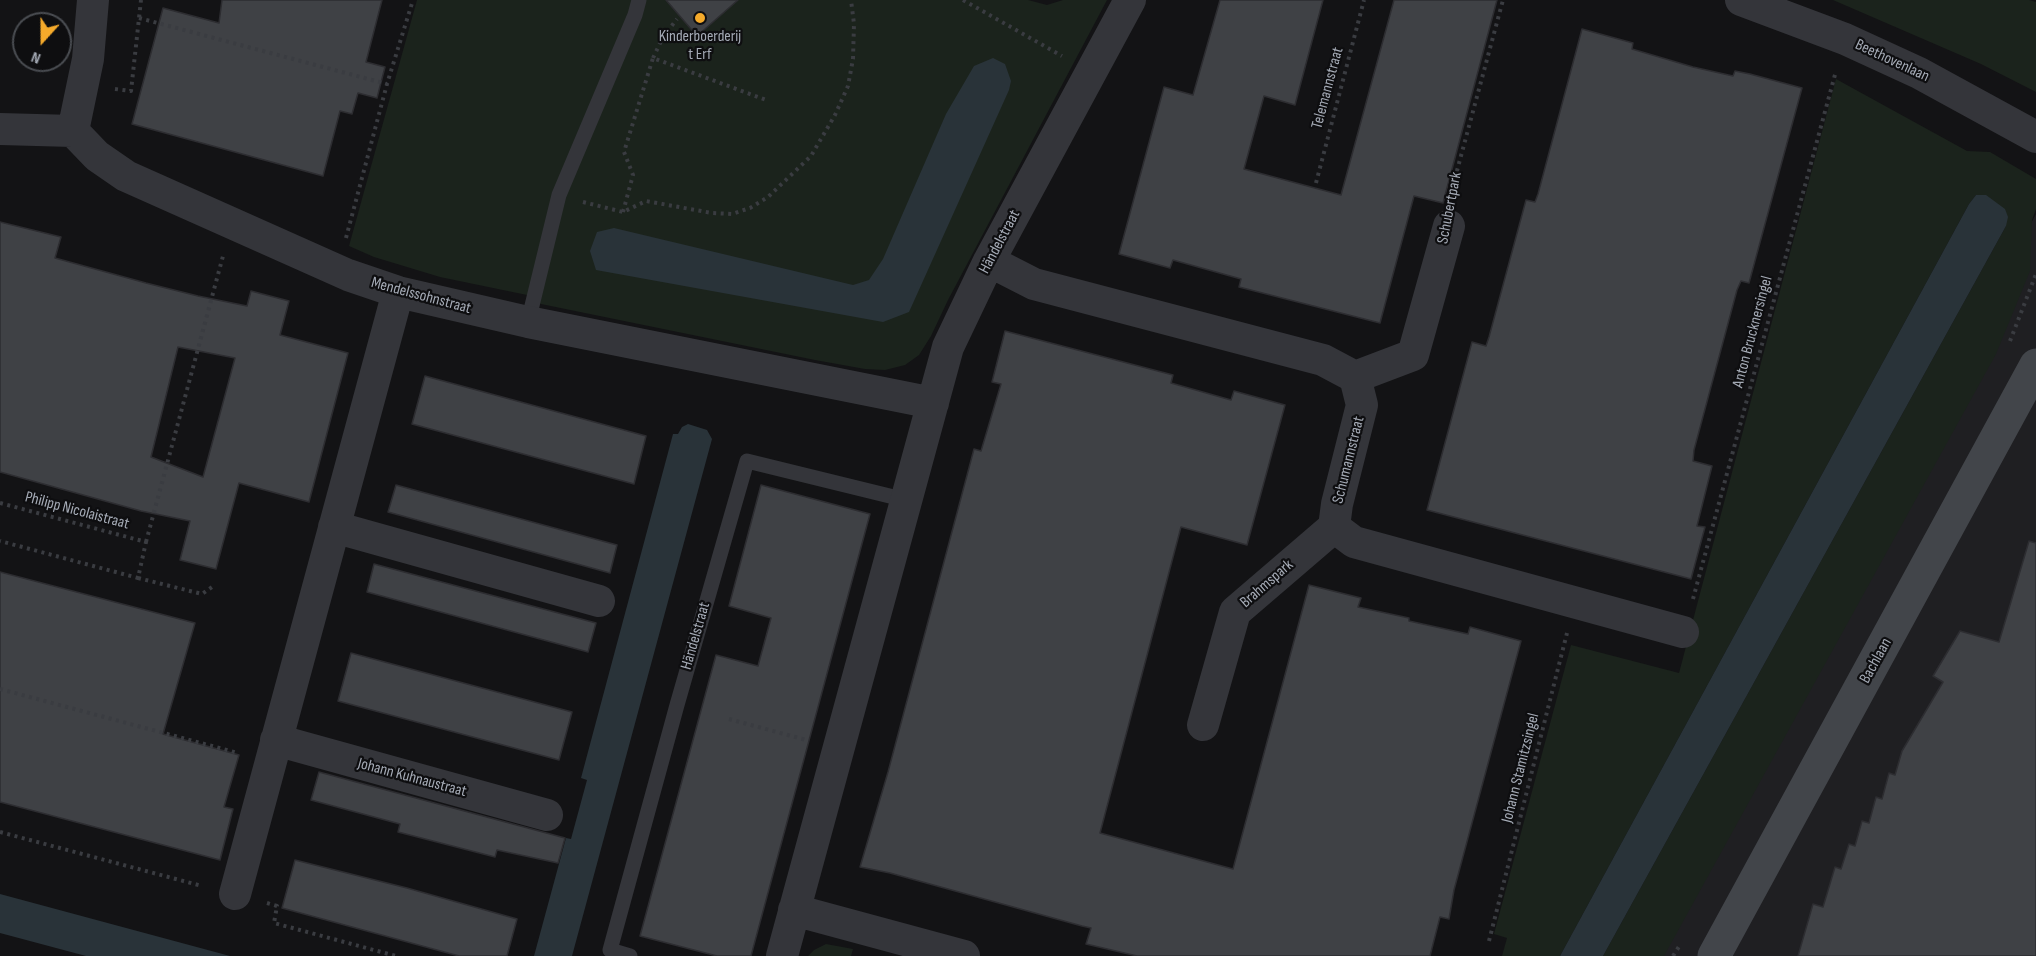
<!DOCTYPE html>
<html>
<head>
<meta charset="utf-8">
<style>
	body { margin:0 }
	#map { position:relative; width:2036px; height:956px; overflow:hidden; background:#131315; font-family:"Sofia Sans Condensed",sans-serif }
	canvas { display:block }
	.north { position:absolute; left:12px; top:12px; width:60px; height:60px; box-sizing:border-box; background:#0e0e10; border:2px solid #4a4d52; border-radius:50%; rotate:201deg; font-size:16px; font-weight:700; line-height:24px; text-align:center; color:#a5abb6 }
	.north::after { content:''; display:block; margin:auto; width:21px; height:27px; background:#f5aa2b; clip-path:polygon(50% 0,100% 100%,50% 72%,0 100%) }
</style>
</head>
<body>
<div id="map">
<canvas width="2036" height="956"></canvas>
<div class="north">N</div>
</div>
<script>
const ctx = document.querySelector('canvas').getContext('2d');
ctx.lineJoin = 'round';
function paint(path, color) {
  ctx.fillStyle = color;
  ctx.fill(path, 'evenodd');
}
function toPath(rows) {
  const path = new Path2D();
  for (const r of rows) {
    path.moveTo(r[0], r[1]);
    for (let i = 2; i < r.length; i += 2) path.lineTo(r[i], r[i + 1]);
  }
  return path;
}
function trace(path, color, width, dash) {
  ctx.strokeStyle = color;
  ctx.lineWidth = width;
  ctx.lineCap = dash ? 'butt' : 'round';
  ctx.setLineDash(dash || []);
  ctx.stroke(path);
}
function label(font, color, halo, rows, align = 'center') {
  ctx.font = font + ' "Sofia Sans Condensed",sans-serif';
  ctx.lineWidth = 4.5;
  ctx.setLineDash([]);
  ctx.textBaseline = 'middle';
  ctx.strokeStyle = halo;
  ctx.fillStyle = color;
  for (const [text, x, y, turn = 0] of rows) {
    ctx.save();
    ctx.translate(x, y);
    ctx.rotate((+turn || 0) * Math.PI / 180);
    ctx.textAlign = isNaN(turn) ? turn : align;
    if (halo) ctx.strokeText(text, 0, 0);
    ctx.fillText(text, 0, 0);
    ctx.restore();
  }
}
paint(toPath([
	[2036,214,2036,956,1638,956]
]), '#1f1f22');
paint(toPath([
	[417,0,1028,0,1047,5,1063,0,1107,0,948,300,931,336,919,355,905,365,885,370,865,369,815,360,541,304,527,295,440,277,374,257,349,246],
	[1833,0,2029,0,2036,2,2036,92,1981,64],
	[1836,79,1967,151,1990,152,2036,179,2036,209,2032,220,2030,271,1996,354,1664,956,1603,956,2006,226,1976,195,1969,204,1560,956,1502,956,1507,938,1494,934,1571,645,1679,673],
	[826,944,853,949,851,956,808,956,814,950]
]), '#1b231c');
paint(toPath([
	[993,58,1005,64,1011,81,1009,90,909,312,883,322,596,270,590,251,597,232,614,228,853,285,869,280,883,259,946,114,974,66],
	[1976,195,1986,195,2005,209,2008,217,2006,226,1603,956,1560,956,1969,204],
	[688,424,707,430,712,439,572,956,534,956,566,838,571,839,587,780,581,778,673,434,678,434,682,427],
	[0,894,230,956,86,956,0,933]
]), '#293339');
const building = toPath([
	[222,0,382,0,366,62,385,67,377,98,358,93,352,114,340,111,323,176,132,124,163,8,219,23,222,0],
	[666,0,738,0,697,36,666,0],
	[1220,0,1323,0,1295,105,1264,96,1244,169,1341,195,1394,0,1497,0,1443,203,1414,196,1380,323,1239,287,1241,279,1173,260,1170,268,1119,254,1164,87,1193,95,1220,0],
	[1582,29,1633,43,1632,49,1693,67,1733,76,1735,71,1750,74,1802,88,1749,283,1741,281,1737,290,1694,450,1693,461,1712,466,1697,526,1705,527,1691,579,1427,510,1472,342,1486,346,1489,337,1526,200,1535,202,1538,194,1582,29],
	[0,222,61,237,55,258,146,283,198,296,247,306,251,291,289,301,280,335,348,353,309,502,239,483,216,569,180,560,190,521,141,511,0,472,0,222],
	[178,347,235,358,203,477,151,457,178,347],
	[1005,331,1173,375,1171,383,1231,400,1234,391,1285,405,1247,545,1181,527,1100,833,1233,869,1309,585,1361,598,1358,607,1409,618,1409,621,1468,634,1470,627,1521,641,1454,890,1449,919,1440,917,1430,956,1137,956,1086,944,1091,928,1082,926,890,873,860,867,888,772,974,449,981,451,1001,384,992,382,1005,331],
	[425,376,646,436,634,484,412,424,425,376],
	[396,485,617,545,610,573,388,512,396,485],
	[761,485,870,514,751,956,717,956,640,936,716,655,758,666,771,618,729,606,761,485],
	[2029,541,2036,543,2036,956,1798,956,1813,904,1823,907,1835,867,1841,869,1849,844,1855,846,1862,821,1869,823,1876,797,1882,799,1889,773,1895,775,1902,751,1943,682,1933,676,1960,631,1999,642,2029,541],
	[374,564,596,623,588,652,367,592,374,564],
	[0,572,195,623,163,734,239,755,224,807,233,809,220,860,0,802,0,572],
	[351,653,572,712,559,760,338,701,351,653],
	[319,772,565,838,558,863,497,850,495,857,398,832,400,824,311,800,319,772],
	[295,860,407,888,517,919,507,956,459,956,282,908,295,860]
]);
paint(building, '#3f4145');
trace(building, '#2d2d31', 1.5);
trace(toPath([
	[963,0,1062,56],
	[139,18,387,84],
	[653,58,663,37,677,19],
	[115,89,131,91,141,0],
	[1316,183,1364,0],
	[1451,193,1503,0],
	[583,202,623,212,646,201,712,213,732,214,750,208,768,197,811,156,835,115,848,86,853,59,854,24,851,0],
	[623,212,633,175,624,152,653,58,766,100],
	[346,238,387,84,413,0],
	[2010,341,2036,274],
	[0,503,146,542,138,578,0,541],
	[146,542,223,256],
	[138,578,202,594,212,587],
	[1693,599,1836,71],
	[0,689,238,753],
	[729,719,806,740],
	[0,832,202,886],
	[267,903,277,906,274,923,396,956],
	[1489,941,1567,633],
	[1673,956,1680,945]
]), '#3a3c41', 4, [3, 4.5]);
trace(toPath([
	[528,322,559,195,635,15,639,0],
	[630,956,610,950,677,705,747,461,906,500]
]), '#34353a', 15);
trace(toPath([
	[93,0,88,59,73,131,97,156,126,176,348,275,398,292,528,322,933,403],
	[1741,0,1845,39,1919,73,2036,137],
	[0,129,73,131],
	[989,261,1034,284,1323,360,1355,377,1362,405,1337,504,1334,527],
	[1355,377,1413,355,1449,226],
	[334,527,599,601],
	[1334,527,1354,542,1683,632],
	[1203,725,1235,612,1334,527],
	[276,740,547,815],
	[235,894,398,292],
	[794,910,964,956],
	[782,956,948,347,989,261,1130,0]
]), '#34353a', 32);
trace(toPath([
	[1714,956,2036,365]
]), '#42454a', 33);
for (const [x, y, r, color] of [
	[700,18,6,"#f5aa2b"]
]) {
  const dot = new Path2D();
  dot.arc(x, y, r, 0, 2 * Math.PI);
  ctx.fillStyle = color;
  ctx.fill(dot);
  trace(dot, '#0e0e10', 2);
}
label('16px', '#a5abb6', '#0e0e10', [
	["Kinderboerderij",700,37],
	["t Erf",700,55]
]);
label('16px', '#a5abb6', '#0e0e10', [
	["Beethovenlaan",1892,61,25],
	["Telemannstraat",1328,88,-75],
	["Schubertpark",1450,208,-79],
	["Händelstraat",1000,242,-62],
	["Mendelssohnstraat",421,296,15],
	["Anton Brucknersingel",1753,332,-75],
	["Schumannstraat",1349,460,-76],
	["Philipp Nicolaistraat",77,511,15],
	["Brahmspark",1267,584,-41],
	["Händelstraat",696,636,-74],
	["Bachlaan",1876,661,-61],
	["Johann Stamitzsingel",1521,768,-76],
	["Johann Kuhnaustraat",412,778,15]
]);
</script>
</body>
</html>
